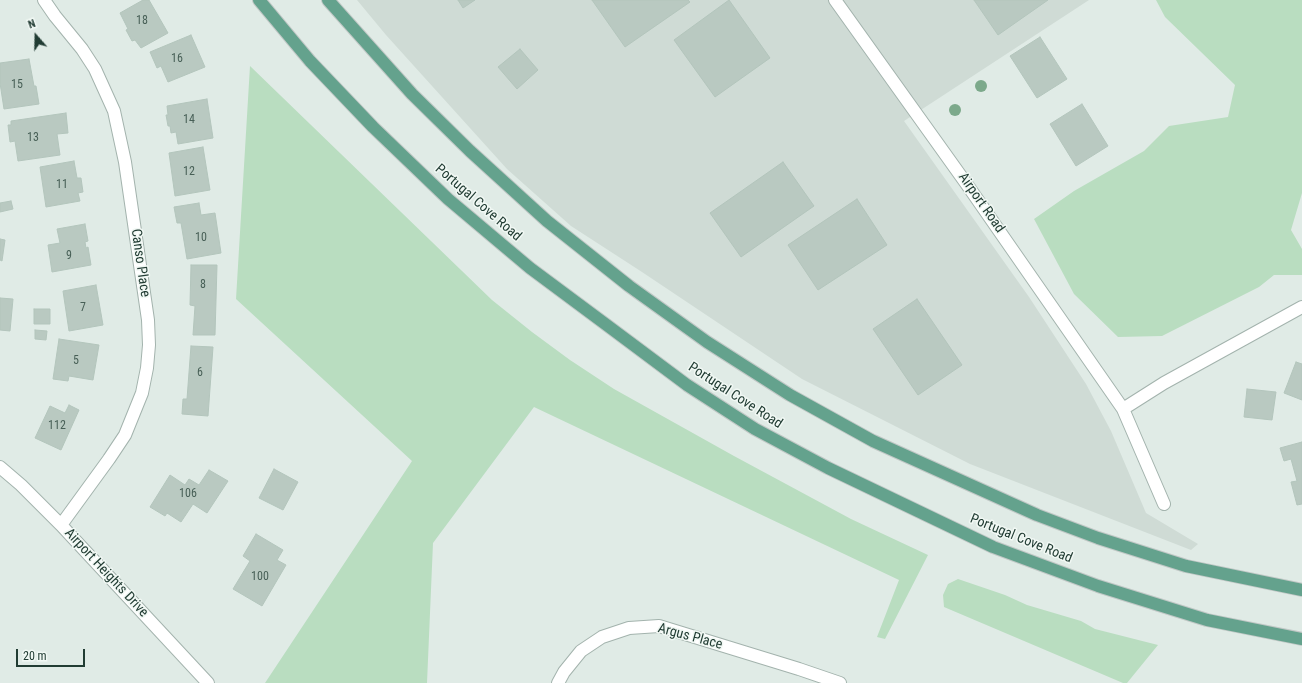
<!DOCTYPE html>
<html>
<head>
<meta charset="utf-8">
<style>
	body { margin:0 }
	#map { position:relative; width:1302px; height:683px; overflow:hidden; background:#e0ebe6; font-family:"Roboto Condensed",sans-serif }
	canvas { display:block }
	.north { position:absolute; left:16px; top:16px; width:40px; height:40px; -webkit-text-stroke:3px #f1f8f4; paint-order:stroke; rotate:340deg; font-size:11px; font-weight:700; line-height:16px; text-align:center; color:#213c33 }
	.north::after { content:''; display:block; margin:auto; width:14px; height:18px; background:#213c33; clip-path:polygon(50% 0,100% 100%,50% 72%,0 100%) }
	.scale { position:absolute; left:16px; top:649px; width:69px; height:18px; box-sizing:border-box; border:2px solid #213c33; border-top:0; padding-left:5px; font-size:12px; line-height:14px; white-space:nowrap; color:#213c33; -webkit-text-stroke:3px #f1f8f4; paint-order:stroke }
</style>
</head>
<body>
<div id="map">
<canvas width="1302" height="683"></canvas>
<div class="north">N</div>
<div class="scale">20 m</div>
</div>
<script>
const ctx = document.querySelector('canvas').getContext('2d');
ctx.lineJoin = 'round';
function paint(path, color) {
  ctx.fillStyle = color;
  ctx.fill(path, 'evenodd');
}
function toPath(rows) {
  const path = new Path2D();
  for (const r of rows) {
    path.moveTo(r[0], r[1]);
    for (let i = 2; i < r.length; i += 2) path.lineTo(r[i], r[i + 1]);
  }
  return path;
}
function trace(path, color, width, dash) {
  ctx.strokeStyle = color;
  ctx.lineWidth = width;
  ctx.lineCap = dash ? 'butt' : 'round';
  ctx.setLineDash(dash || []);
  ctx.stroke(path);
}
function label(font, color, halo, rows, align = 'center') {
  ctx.font = font + ' "Roboto Condensed",sans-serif';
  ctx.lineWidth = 3;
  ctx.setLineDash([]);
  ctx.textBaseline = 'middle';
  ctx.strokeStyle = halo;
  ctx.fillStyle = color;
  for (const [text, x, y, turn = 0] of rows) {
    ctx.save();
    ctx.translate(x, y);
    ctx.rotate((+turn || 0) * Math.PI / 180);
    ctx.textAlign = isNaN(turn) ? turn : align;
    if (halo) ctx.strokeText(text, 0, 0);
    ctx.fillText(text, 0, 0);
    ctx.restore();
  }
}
paint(toPath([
	[357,0,1089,0,904,121,1029,297,1086,384,1111,431,1146,513,1198,544,1191,550,970,464,802,379,642,272,571,226,507,169,386,35]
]), '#cfdbd5');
paint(toPath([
	[1156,0,1302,0,1302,193,1291,230,1302,249,1302,275,1274,275,1259,287,1162,336,1118,337,1074,294,1034,219,1074,191,1144,151,1169,126,1228,117,1235,85,1165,17],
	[250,66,492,300,532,332,570,360,614,389,734,456,851,519,928,555,885,639,877,637,899,580,534,407,433,543,427,683,265,683,412,461,236,299],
	[958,579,1005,595,1027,605,1081,621,1095,629,1158,645,1127,683,1123,683,944,607,943,595,948,584]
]), '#b9ddc0');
const building = toPath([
	[143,0,149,0,168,33,141,48,135,40,132,41,126,30,128,29,120,13,143,0],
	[458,0,475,0,463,8,458,0],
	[592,0,688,0,690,2,625,47,592,0],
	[729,0,770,58,715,97,674,40,729,0],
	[974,0,1048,0,998,35,974,0],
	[191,35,205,67,168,82,161,66,157,68,150,52,191,35],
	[1040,37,1067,79,1037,98,1010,56,1040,37],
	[520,49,538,70,517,89,498,67,520,49],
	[29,59,34,86,36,86,39,104,4,109,0,83,0,63,29,59],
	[207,99,213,138,178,144,176,132,171,133,170,126,168,126,166,115,168,115,167,106,207,99],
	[1082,104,1108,146,1076,166,1050,124,1082,104],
	[66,113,68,133,57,134,60,155,18,161,15,141,10,142,8,125,11,125,11,121,66,113],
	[203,147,210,190,175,196,169,153,203,147],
	[74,161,77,178,81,178,83,192,78,193,80,201,46,207,40,167,74,161],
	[783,162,814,206,741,257,710,213,783,162],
	[857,199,887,245,818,290,788,245,857,199],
	[11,201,13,209,0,212,0,203,11,201],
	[199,203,201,215,215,213,221,253,187,259,181,223,177,223,174,207,199,203],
	[85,224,88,241,85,242,86,248,88,247,91,265,52,272,48,245,60,243,57,229,85,224],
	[0,239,5,240,2,261,0,260,0,239],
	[191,265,217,265,215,335,193,335,195,306,190,305,191,265],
	[96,285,103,325,69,331,63,291,96,285],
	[0,298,13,299,10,331,0,330,0,298],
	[917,299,962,365,918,395,873,329,917,299],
	[34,309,50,309,50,324,34,324,34,309],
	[35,330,47,331,46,340,35,339,35,330],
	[59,339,99,345,93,380,69,376,68,381,53,379,59,339],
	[191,346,213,347,208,416,182,414,183,399,187,399,191,346],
	[1296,362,1302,364,1302,400,1284,393,1296,362],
	[1247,389,1276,392,1272,420,1244,417,1247,389],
	[69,405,79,410,61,450,35,438,50,406,65,413,69,405],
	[1302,442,1302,504,1297,505,1291,482,1297,481,1291,459,1284,461,1280,448,1302,442],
	[274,469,298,482,283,510,259,498,274,469],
	[209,470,228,481,207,513,193,504,181,522,167,513,165,516,150,507,170,475,185,485,189,479,199,485,209,470],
	[256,534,283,550,277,560,286,565,262,606,233,589,250,561,243,556,256,534]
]);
paint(building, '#b9c9c1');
trace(building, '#b3c5bc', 1);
const minor = toPath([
	[44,0,55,16,82,49,95,69,114,111,125,162,148,320,149,345,147,368,142,393,125,435,109,459,61,525],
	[835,0,968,186,1123,409,1164,383,1302,307],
	[1123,409,1164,504],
	[0,467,21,485,61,525,208,683],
	[558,683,564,672,581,651,602,637,629,628,659,626,799,669,840,683]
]);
const major = toPath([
	[259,0,310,61,373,127,448,199,530,268,608,326,687,385,755,429,828,468,993,547,1098,586,1207,620,1302,639],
	[328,0,412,94,470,151,547,221,629,286,707,342,790,395,873,441,1037,515,1098,538,1186,566,1302,590]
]);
trace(minor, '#a3b3ad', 14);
trace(major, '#c1c8c6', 14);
trace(minor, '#fff', 12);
trace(major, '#64a28d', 12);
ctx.fillStyle = '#7ca98b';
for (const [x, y] of [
	[981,86],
	[955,110]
]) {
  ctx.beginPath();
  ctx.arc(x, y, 6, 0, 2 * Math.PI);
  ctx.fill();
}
label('12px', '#475f56', null, [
	["18",142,21],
	["16",177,59],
	["15",17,85],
	["14",189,120],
	["13",33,138],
	["12",189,172],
	["11",62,185],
	["10",201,238],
	["9",69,256],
	["8",203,285],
	["7",83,308],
	["5",76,361],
	["6",200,373],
	["112",57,426],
	["106",188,494],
	["100",260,577]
]);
label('14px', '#213c33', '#f1f8f4', [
	["Portugal Cove Road",478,203,41],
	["Airport Road",981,203,55],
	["Canso Place",140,263,82],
	["Portugal Cove Road",735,396,33],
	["Portugal Cove Road",1021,539,22],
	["Airport Heights Drive",106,573,47],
	["Argus Place",690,637,15]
]);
</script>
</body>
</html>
